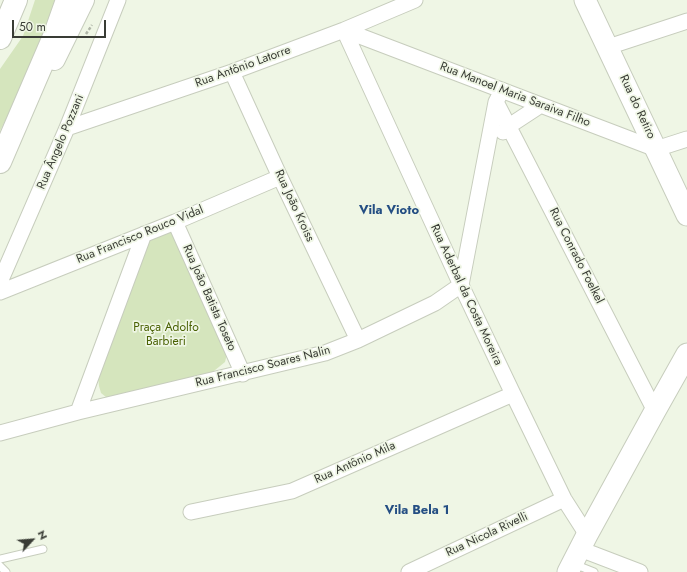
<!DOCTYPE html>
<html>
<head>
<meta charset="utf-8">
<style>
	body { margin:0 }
	#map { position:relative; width:687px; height:572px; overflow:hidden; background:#eff6e5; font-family:Jost,sans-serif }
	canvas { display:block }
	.north { position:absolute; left:12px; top:520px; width:40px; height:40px; -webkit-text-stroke:3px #eff6e5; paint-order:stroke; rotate:64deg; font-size:11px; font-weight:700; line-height:16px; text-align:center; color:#393c35 }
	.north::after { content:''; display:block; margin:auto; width:14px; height:18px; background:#393c35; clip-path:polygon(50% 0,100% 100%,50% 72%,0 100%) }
	.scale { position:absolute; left:12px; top:20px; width:94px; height:18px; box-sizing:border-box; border:2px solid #393c35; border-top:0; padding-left:5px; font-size:12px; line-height:14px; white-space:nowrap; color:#393c35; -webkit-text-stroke:3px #eff6e5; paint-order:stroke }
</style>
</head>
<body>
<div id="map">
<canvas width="687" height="572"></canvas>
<div class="north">N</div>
<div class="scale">50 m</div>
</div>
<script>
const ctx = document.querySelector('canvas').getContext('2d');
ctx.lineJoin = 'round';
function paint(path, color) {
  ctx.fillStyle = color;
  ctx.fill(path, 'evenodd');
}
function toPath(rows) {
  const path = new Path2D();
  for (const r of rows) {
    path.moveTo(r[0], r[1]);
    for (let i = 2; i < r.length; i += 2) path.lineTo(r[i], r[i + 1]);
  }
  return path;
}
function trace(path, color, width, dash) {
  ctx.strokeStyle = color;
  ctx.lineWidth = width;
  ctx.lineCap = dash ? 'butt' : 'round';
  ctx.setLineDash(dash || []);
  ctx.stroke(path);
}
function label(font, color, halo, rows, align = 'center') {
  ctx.font = font + ' Jost,sans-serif';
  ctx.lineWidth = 3.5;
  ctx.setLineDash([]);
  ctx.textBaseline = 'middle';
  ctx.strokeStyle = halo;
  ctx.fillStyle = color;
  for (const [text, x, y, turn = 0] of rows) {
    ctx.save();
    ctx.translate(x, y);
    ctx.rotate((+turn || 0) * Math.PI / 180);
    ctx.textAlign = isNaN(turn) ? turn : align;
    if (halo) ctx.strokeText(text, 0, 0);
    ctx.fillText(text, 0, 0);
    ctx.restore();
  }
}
paint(toPath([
	[35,0,61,0,21,89,0,131,0,69,23,36],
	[170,227,227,354,225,362,209,375,116,399,106,397,101,393,99,386,98,377,146,236]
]), '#d5e5bd');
const service = toPath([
	[0,559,43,549],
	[574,564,594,572],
	[0,566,6,572]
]);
const minor = toPath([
	[344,30,461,285,513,394,564,499,587,535],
	[344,30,656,149,687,139],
	[608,47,687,21],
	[232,72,280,177,358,340],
	[496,102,655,411],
	[67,128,232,72,344,30,415,0],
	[503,132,509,126,541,105],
	[175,222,243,374],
	[0,282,67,128,118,0],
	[0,292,175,222,280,177],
	[78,412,144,234],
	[0,433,78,412,325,353,358,340,435,303,461,285,496,102,502,90],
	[191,512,292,491,513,394],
	[580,549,640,572],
	[409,572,564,499]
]);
const secondary = toPath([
	[585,0,687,215],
	[568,572,587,535,655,411,687,354]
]);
const trunk = toPath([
	[54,59,83,0]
]);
const motorway = toPath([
	[0,38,16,0],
	[0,162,55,34,67,0]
]);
trace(service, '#c7cdbd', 9);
trace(minor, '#c7cdbd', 17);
trace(secondary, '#c7cdbd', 23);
trace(trunk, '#c7cdbd', 24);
trace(motorway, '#c7cdbd', 24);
trace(toPath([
	[86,34,92,25]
]), '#b0b6a8', 2.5, [3, 2]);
trace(service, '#fff', 7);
trace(minor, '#fff', 15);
trace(secondary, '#fff', 21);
trace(trunk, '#fff', 22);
trace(motorway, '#fff', 22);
label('12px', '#393c35', '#eff6e5', [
	["Rua Antônio Latorre",243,67,-20],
	["Rua Manoel Maria Saraiva Filho",515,95,21],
	["Rua do Retiro",637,107,65],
	["Rua Ângelo Pozzani",61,142,-67],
	["Rua João Kroiss",294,206,65],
	["Rua Francisco Rouco Vidal",140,235,-22],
	["Rua Conrado Foelkel",576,256,63],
	["Rua Aderbal da Costa Moreira",466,295,65],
	["Rua João Batista Toseto",209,298,66],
	["Rua Francisco Soares Nalin",263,367,-14],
	["Rua Antônio Mila",355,463,-24],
	["Rua Nicola Rivelli",487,535,-25]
]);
label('12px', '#496103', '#eff6e5', [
	["Praça Adolfo",166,328],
	["Barbieri",166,342]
]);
label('bold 13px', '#244e83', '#eff6e5', [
	["Vila Vioto",389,211],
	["Vila Bela 1",417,511]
]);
</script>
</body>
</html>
